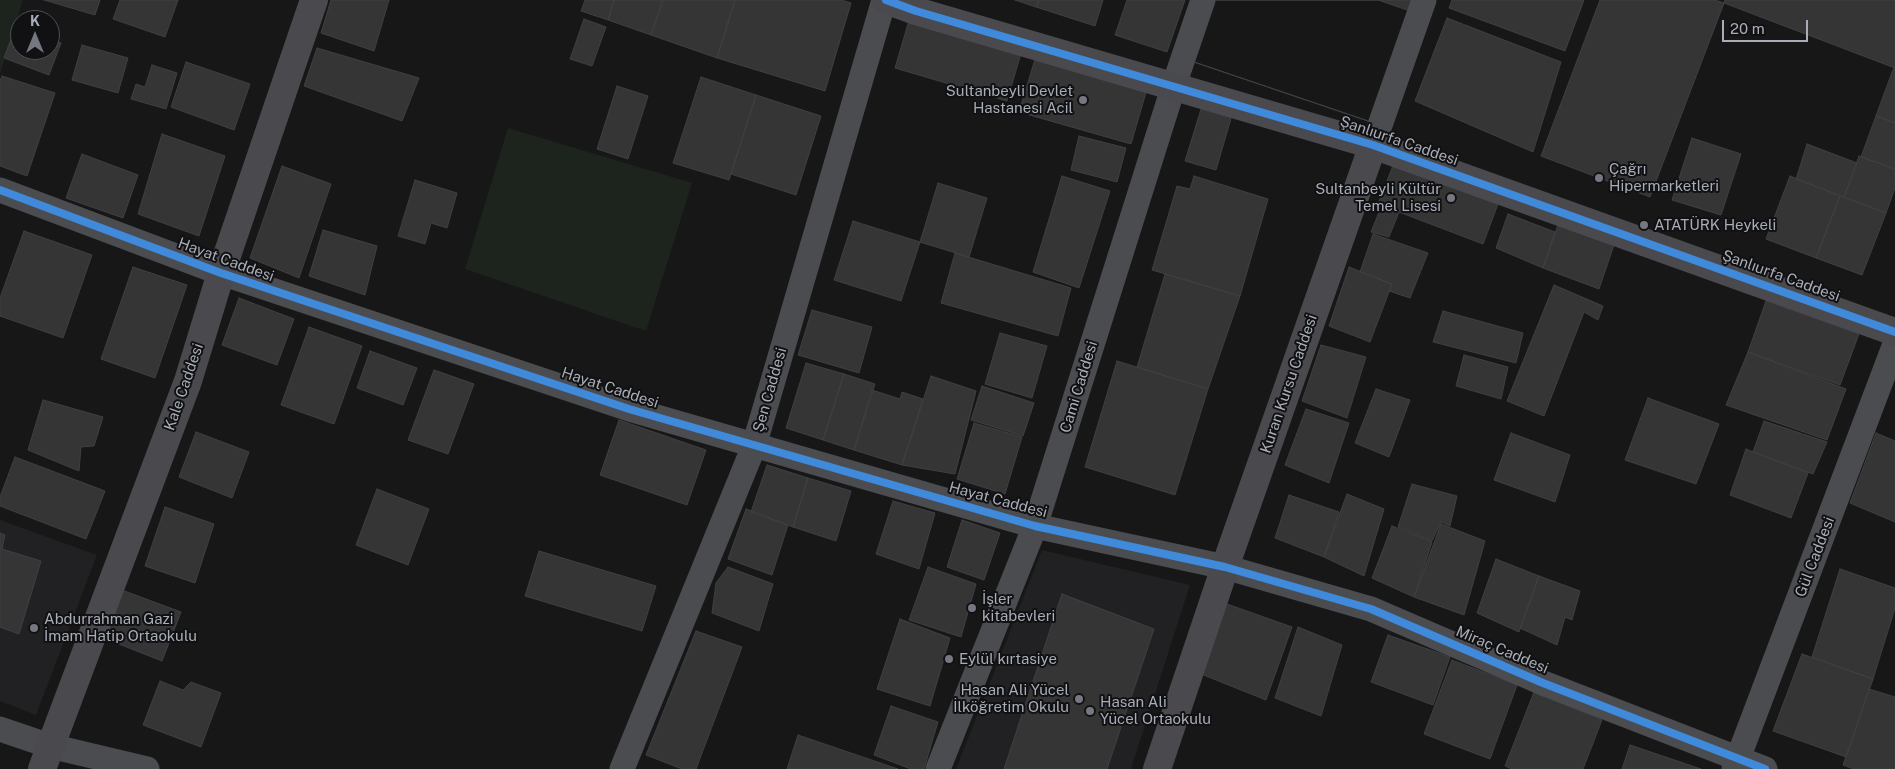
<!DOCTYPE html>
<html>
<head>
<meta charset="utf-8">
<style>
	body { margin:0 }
	#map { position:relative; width:1895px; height:769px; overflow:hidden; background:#171717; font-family:"Public Sans",sans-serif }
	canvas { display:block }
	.north { position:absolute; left:10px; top:10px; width:50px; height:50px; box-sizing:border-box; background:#111113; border:1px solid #4d4f55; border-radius:50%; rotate:0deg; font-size:14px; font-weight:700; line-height:20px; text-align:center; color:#a8adb8 }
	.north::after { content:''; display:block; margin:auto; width:18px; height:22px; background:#757880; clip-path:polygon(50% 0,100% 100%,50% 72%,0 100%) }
	.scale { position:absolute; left:1722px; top:20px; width:86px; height:22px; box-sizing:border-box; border:2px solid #a8adb8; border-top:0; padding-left:6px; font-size:15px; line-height:18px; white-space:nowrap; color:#a8adb8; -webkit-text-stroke:4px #111113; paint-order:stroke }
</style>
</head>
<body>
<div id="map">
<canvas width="1895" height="769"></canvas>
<div class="north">K</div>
<div class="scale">20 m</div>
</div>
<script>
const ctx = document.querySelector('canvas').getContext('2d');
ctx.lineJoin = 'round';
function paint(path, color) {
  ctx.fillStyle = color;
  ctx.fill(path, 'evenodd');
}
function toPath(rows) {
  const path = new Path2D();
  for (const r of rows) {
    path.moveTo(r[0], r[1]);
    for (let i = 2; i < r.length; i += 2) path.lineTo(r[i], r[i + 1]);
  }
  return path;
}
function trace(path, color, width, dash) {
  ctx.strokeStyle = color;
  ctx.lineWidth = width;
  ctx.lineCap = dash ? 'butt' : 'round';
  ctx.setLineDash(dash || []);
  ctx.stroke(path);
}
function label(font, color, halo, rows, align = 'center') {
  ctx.font = font + ' "Public Sans",sans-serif';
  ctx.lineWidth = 4;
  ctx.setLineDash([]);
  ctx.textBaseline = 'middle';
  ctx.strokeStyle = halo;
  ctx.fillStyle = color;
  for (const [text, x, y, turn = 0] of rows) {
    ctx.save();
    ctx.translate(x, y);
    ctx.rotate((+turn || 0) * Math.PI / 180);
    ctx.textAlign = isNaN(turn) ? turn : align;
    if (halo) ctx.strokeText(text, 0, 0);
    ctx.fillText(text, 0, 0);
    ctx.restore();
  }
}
paint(toPath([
	[0,520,97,555,36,715,0,701],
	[1042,550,1190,585,1131,769,956,769]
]), '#212123');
paint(toPath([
	[0,0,23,0,0,74],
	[508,128,692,183,646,331,465,269]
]), '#1d241e');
const building = toPath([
	[44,0,100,0,95,15,44,0],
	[120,0,178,0,165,37,113,19,120,0],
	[331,0,389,0,374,51,321,33,331,0],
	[585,0,614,0,608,20,581,11,585,0],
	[614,0,663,0,651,35,608,20,614,0],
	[663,0,735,0,717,58,651,35,663,0],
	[735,0,841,0,851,3,825,91,717,58,735,0],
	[1015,0,1039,0,1036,7,1015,0],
	[1039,0,1103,0,1095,26,1036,7,1039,0],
	[1127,0,1185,0,1167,52,1115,35,1127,0],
	[1208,0,1378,0,1413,12,1371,122,1191,61,1208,0],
	[1212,0,1413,0,1371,122,1191,61,1212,0],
	[1452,0,1584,0,1565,51,1449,8,1452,0],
	[1600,0,1715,0,1724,3,1650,197,1541,156,1600,0],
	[1725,0,1895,0,1895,68,1724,3,1725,0],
	[910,17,1022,50,1007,101,895,68,910,17],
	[1447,18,1561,62,1533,152,1415,101,1447,18],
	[584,19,606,27,592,66,570,59,584,19],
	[16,26,20,28,20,50,50,50,50,39,61,43,49,75,4,58,16,26],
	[82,45,128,58,118,93,72,80,82,45],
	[317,48,419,78,402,121,304,86,317,48],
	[1036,56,1147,89,1131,144,1019,112,1036,56],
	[186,62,250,84,234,130,171,107,186,62],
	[152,65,177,73,166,109,131,99,136,84,145,87,152,65],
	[1894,67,1895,68,1895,123,1876,116,1894,67],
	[2,76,55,93,27,176,0,166,0,81,2,76],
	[701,77,756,95,729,180,673,163,701,77],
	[617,86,648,96,628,159,597,149,617,86],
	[756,95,821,116,796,195,731,174,756,95],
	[1202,106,1232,115,1216,170,1185,161,1202,106],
	[1876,116,1895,123,1895,169,1861,157,1876,116],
	[162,134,225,156,199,236,138,214,162,134],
	[1079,136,1126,148,1117,182,1071,170,1079,136],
	[1692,138,1741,154,1721,215,1672,200,1692,138],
	[1807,144,1857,163,1844,197,1796,179,1807,144],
	[82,154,138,175,123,218,66,198,82,154],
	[1859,156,1895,169,1895,188,1886,213,1844,197,1859,156],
	[1394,163,1498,204,1483,244,1378,204,1394,163],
	[282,166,331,184,299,278,250,258,282,166],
	[1062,176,1110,191,1079,288,1033,272,1062,176],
	[1194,176,1268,199,1240,296,1152,270,1177,186,1190,189,1194,176],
	[1790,176,1840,196,1816,258,1766,239,1790,176],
	[415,180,457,193,447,228,431,223,425,244,398,236,415,180],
	[938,183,987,198,969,257,920,242,938,183],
	[1840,196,1886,213,1862,275,1816,258,1840,196],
	[1382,205,1399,212,1389,237,1371,232,1382,205],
	[1508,214,1555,232,1543,268,1496,248,1508,214],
	[853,221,920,242,901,301,834,280,853,221],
	[1559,222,1615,242,1599,289,1543,268,1559,222],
	[323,230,377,246,365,295,309,276,323,230],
	[24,231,92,255,63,338,0,316,0,298,24,231],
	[1373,234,1428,253,1410,298,1389,291,1392,284,1360,272,1373,234],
	[955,253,1071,288,1058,336,941,303,955,253],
	[133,267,187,285,155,378,101,359,133,267],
	[1349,267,1392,284,1370,342,1329,326,1349,267],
	[1165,274,1240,296,1208,389,1137,367,1165,274],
	[1554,285,1603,306,1598,320,1584,312,1544,416,1507,401,1554,285],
	[239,298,294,319,277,365,222,345,239,298],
	[1766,301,1859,334,1840,385,1748,352,1766,301],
	[812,310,872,327,859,373,798,355,812,310],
	[1443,311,1523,333,1516,363,1433,342,1443,311],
	[309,327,362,346,334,424,281,405,309,327],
	[1000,333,1047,346,1032,398,985,384,1000,333],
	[1321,345,1366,357,1347,418,1302,401,1321,345],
	[370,351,417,368,403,405,357,388,370,351],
	[1748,352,1846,389,1827,440,1726,405,1748,352],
	[1464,355,1508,367,1501,399,1456,386,1464,355],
	[1117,361,1208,389,1175,495,1085,467,1117,361],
	[806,363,844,374,823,440,786,428,806,363],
	[434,370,474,384,448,454,408,440,434,370],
	[844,374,875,384,854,450,823,440,844,374],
	[931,376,976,391,955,474,902,465,931,376],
	[982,386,1034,403,1023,436,971,420,982,386],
	[1376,389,1410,400,1389,457,1355,443,1376,389],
	[872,390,900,399,902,392,923,399,902,465,854,450,872,390],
	[1648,398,1719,424,1696,484,1625,460,1648,398],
	[43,400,103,417,94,446,81,447,79,471,28,450,43,400],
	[1306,409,1349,423,1329,483,1285,465,1306,409],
	[619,420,706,450,687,505,600,475,619,420],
	[1764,421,1827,442,1813,474,1753,452,1764,421],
	[974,423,1022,437,1005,494,957,479,974,423],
	[196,432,249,452,232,498,179,477,196,432],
	[1511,433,1570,455,1555,502,1494,480,1511,433],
	[1876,433,1895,441,1895,522,1850,503,1876,433],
	[1746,449,1808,473,1791,518,1730,495,1746,449],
	[15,457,105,491,86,539,0,506,0,497,15,457],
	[767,465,808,478,793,527,751,512,767,465],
	[808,478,851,491,836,541,793,527,808,478],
	[1412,484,1457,496,1450,526,1441,522,1432,541,1398,527,1412,484],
	[377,489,429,509,408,565,356,545,377,489],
	[1347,494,1384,509,1364,576,1324,557,1347,494],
	[1289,495,1339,512,1324,557,1275,538,1289,495],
	[893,501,935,513,919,569,876,554,893,501],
	[165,507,214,524,195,583,145,566,165,507],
	[746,509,788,525,772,575,728,559,746,509],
	[962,520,1000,533,984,580,947,567,962,520],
	[1441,524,1485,541,1464,615,1414,597,1441,524],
	[1392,526,1432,542,1414,597,1372,578,1392,526],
	[0,533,5,535,2,549,41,561,19,634,0,627,0,533],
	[539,551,656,586,642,631,525,596,539,551],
	[1496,559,1539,576,1519,632,1477,613,1496,559],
	[728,567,773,584,759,631,712,613,716,583,728,567],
	[928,567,976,584,961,637,909,620,928,567],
	[1840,569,1895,588,1895,608,1873,679,1812,657,1840,569],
	[1539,576,1580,591,1572,620,1565,617,1557,645,1520,628,1539,576],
	[119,589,181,612,162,661,101,637,119,589],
	[1062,594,1154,629,1107,769,1004,769,1062,594],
	[1227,604,1292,627,1266,700,1201,674,1227,604],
	[900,619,950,638,930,706,877,689,900,619],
	[1298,627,1342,645,1321,716,1275,698,1298,627],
	[696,631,742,647,696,769,682,769,646,755,696,631],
	[1388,635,1450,657,1433,705,1371,682,1388,635],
	[1802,654,1873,679,1846,757,1773,731,1802,654],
	[1452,660,1517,685,1490,759,1424,734,1452,660],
	[160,681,183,690,191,682,221,693,201,747,143,725,160,681],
	[1869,689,1895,697,1895,769,1854,769,1843,765,1869,689],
	[1534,692,1602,720,1583,769,1512,769,1505,766,1534,692],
	[891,706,938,722,924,769,911,769,874,755,891,706],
	[798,735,898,769,787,769,798,735],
	[1630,745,1701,769,1622,769,1630,745]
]);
paint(building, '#353536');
trace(building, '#3f4043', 1);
trace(toPath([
	[1373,145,1424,0],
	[0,190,221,273,629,409,1035,526,1225,567,1371,609,1543,683,1765,769],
	[0,729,50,746,147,769],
	[622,769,754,446,884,0],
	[938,769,1035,526,1174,85,1203,0],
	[1734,769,1895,344]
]), '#4b4c50', 25);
trace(toPath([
	[886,0,916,11,1373,145,1895,332],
	[42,769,188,381,221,273,314,0],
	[1157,769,1225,567,1373,145]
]), '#4a4a4e', 28);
trace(toPath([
	[886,0,916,11,1373,145,1895,332],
	[0,190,221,273,629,409,1035,526,1225,567,1371,609,1543,683,1765,769]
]), '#408adc', 8);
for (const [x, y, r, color] of [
	[1083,100,5,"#757880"],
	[1599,178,5,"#757880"],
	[1451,198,5,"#757880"],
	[1644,225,5,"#757880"],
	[972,608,5,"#757880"],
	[34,628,5,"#757880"],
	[949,659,5,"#757880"],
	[1079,699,5,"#757880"],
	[1090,711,5,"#757880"]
]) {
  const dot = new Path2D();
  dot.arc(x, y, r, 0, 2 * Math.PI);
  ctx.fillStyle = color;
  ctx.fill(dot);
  trace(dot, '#111113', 2);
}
label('15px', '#a8adb8', '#111113', [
	["Sultanbeyli Devlet",1073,91,"right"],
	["Hastanesi Acil",1073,108,"right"],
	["Çağrı",1609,169],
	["Hipermarketleri",1609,186],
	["Sultanbeyli Kültür",1441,189,"right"],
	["Temel Lisesi",1441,206,"right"],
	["ATATÜRK Heykeli",1654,225],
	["İşler",982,599],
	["kitabevleri",982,616],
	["Abdurrahman Gazi",44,619],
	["İmam Hatip Ortaokulu",44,636],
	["Eylül kırtasiye",959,659],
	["Hasan Ali Yücel",1069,690,"right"],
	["İlköğretim Okulu",1069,707,"right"],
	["Hasan Ali",1100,702],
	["Yücel Ortaokulu",1100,719]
], 'left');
label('15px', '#a8adb8', '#111113', [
	["Şanlıurfa Caddesi",1399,141,19],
	["Hayat Caddesi",226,260,20],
	["Şanlıurfa Caddesi",1781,276,20],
	["Kuran Kursu Caddesi",1289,384,-71],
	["Kale Caddesi",184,387,-71],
	["Cami Caddesi",1079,387,-73],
	["Hayat Caddesi",610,388,18],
	["Şen Caddesi",770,390,-74],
	["Hayat Caddesi",998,500,15],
	["Gül Caddesi",1815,557,-69],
	["Miraç Caddesi",1502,650,23]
]);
</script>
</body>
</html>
